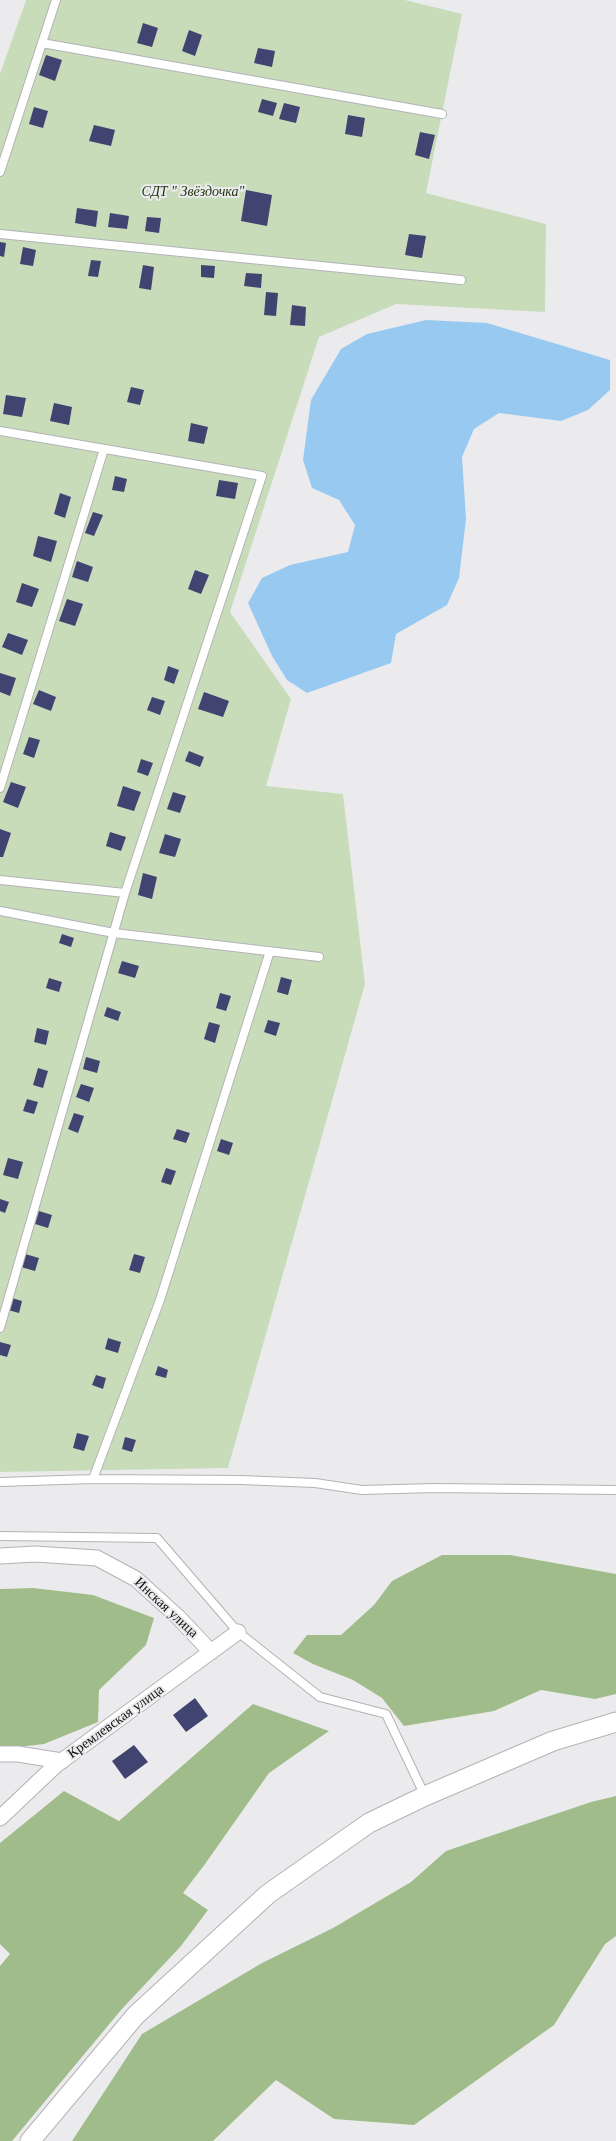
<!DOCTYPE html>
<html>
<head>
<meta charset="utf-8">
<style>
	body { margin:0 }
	canvas { display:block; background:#ebebee }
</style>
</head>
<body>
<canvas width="616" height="2141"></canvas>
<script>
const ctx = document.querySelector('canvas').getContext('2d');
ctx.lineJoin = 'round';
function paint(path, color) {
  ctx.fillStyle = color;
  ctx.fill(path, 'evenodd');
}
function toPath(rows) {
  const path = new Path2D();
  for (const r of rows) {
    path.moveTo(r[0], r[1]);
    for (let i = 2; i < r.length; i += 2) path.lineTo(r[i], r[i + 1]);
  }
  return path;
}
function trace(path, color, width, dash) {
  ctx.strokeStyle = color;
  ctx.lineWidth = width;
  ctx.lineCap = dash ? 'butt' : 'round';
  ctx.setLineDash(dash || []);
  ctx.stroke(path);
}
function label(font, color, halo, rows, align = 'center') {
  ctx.font = font + ' "Times New Roman",serif';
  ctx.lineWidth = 4;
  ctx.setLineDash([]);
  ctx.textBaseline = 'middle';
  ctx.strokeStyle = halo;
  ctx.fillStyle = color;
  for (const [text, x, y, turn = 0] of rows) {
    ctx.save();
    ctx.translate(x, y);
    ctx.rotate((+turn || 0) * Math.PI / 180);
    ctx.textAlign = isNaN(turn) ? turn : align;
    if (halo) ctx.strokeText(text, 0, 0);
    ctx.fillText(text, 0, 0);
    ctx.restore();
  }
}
paint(toPath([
	[26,0,405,0,462,14,426,193,546,224,545,312,396,304,319,337,230,612,291,699,266,786,343,794,365,984,228,1468,0,1472,0,74]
]), '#c8dcba');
paint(toPath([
	[442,1555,510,1555,616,1574,616,1694,595,1699,541,1690,494,1711,404,1726,382,1698,353,1680,313,1664,293,1653,307,1635,341,1635,374,1605,392,1581],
	[33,1588,93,1595,154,1618,146,1645,99,1690,98,1722,44,1744,0,1749,0,1589],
	[253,1704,329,1731,269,1773,205,1864,183,1893,208,1910,181,1946,121,2010,12,2141,0,2141,0,1966,10,1954,0,1944,0,1843,64,1791,119,1821],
	[616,1796,616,1936,605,1944,554,2025,414,2125,334,2119,276,2080,213,2141,72,2141,142,2034,262,1963,333,1928,411,1882,446,1851,591,1802]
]), '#a0bc8a');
paint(toPath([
	[426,320,487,323,610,360,610,390,588,410,561,421,499,413,474,429,462,457,466,519,459,578,447,605,396,634,391,663,307,693,287,680,272,656,248,603,262,578,290,565,348,552,355,525,339,500,312,488,303,460,311,400,341,349,367,334]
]), '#98caf1');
paint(toPath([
	[143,23,158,28,152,47,137,43],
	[189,30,202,35,195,56,182,51],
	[258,48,275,51,272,67,254,63],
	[46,55,62,60,55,81,39,75],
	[262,99,277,103,273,116,258,112],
	[284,103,300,107,296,123,279,119],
	[34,107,48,111,43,128,29,124],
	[348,115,365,118,362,137,345,134],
	[94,125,115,130,111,146,89,141],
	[420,132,435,135,429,159,415,155],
	[246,190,272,195,267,226,241,221],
	[77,208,98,211,96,227,75,223],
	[110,213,129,216,127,229,108,227],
	[147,217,161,218,159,233,145,231],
	[409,234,426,236,422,258,405,255],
	[0,242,6,243,4,257,0,256],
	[23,247,36,250,33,266,20,264],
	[91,260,101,261,98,277,88,276],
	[143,265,154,267,151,290,139,288],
	[201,265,215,266,214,278,201,277],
	[246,273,262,274,261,288,244,286],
	[266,292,278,293,276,316,264,315],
	[292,305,306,307,305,326,290,325],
	[131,387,144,390,140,405,127,402],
	[6,395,26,398,22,417,3,414],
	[54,403,72,407,69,425,50,421],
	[191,423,208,427,204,444,188,441],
	[115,476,127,479,124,492,112,490],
	[219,480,238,483,235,499,216,496],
	[60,493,71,497,65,518,54,514],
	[93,512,103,515,94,536,85,533],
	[38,536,57,541,51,562,33,556],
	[77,561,93,567,88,582,72,577],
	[195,570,209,575,201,594,188,589],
	[22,583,39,589,32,607,16,602],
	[67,599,83,604,75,626,59,621],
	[8,633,28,640,22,655,2,647],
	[168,666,179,670,174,684,164,680],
	[0,673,16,678,10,696,0,692],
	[39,690,56,697,51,711,33,704],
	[204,692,229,701,223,717,198,709],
	[152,697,165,701,160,715,147,710],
	[29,737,40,740,34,758,23,754],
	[189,751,204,757,200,767,185,761],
	[141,759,153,763,148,776,137,772],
	[11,782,26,787,18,808,3,802],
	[123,786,141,792,134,811,117,806],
	[173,792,186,796,180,813,167,809],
	[0,829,11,833,3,857,0,857],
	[110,832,126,837,121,851,106,846],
	[165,834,181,839,175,857,159,853],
	[143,873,157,877,152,899,138,895],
	[62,934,74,938,71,947,59,943],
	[122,961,139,966,135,978,118,973],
	[281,977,292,980,288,995,277,992],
	[49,978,62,982,59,992,46,988],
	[220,993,231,996,226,1011,216,1008],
	[107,1007,121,1012,118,1021,104,1016],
	[268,1020,280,1023,276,1036,264,1032],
	[209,1022,220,1025,215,1043,204,1039],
	[37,1028,49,1031,46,1045,34,1042],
	[86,1057,100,1061,97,1073,83,1069],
	[38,1068,48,1071,43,1088,33,1085],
	[81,1084,94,1088,89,1102,76,1097],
	[27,1099,38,1102,34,1114,23,1111],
	[74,1113,84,1116,78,1133,68,1129],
	[177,1129,190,1133,186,1143,173,1139],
	[221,1139,233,1143,229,1155,217,1151],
	[8,1158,23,1162,18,1179,3,1175],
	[166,1168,176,1171,171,1185,161,1182],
	[0,1199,9,1202,5,1213,0,1211],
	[39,1211,52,1215,48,1228,35,1224],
	[25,1254,39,1258,35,1271,21,1267],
	[134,1254,145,1257,140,1273,129,1270],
	[12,1298,22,1301,19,1313,8,1310],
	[108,1338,121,1342,118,1353,105,1349],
	[0,1342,11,1345,7,1357,0,1355],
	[158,1366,168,1370,166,1378,155,1375],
	[96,1375,106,1378,103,1389,92,1385],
	[77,1433,89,1436,84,1451,73,1448],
	[125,1437,136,1440,132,1452,122,1449],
	[195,1698,208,1716,186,1732,173,1715],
	[134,1745,148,1762,125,1779,112,1761]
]), '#414370');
const service = toPath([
	[42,43,442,114],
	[0,172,56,0],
	[0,234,461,280],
	[0,431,262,476,125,893,0,1328],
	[0,788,104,449],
	[0,880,125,893],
	[0,911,114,933,319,957],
	[93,1479,160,1300,270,951],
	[0,1482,93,1479,241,1480,315,1483,362,1490,434,1488,616,1490],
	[0,1536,157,1538,238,1632,320,1697,386,1714,425,1796]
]);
const minor = toPath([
	[0,1556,35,1554,97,1558,136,1579,178,1617,211,1652],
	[0,1754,18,1754,62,1761],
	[0,1818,56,1765,238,1632]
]);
const tertiary = toPath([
	[30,2141,136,2015,268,1894,369,1823,425,1796,553,1741,616,1722]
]);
trace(service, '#b3b3b6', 10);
trace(minor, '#b3b3b6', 17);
trace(tertiary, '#b3b3b6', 21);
trace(service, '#fff', 8);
trace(minor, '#fff', 15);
trace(tertiary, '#fff', 19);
label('italic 14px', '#1f310c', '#ebebee', [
	["СДТ \" Звёздочка\"",193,192]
]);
label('14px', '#101011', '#ebebee', [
	["Инская улица",166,1608,43],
	["Кремлевская улица",116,1722,-36]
]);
</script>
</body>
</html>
